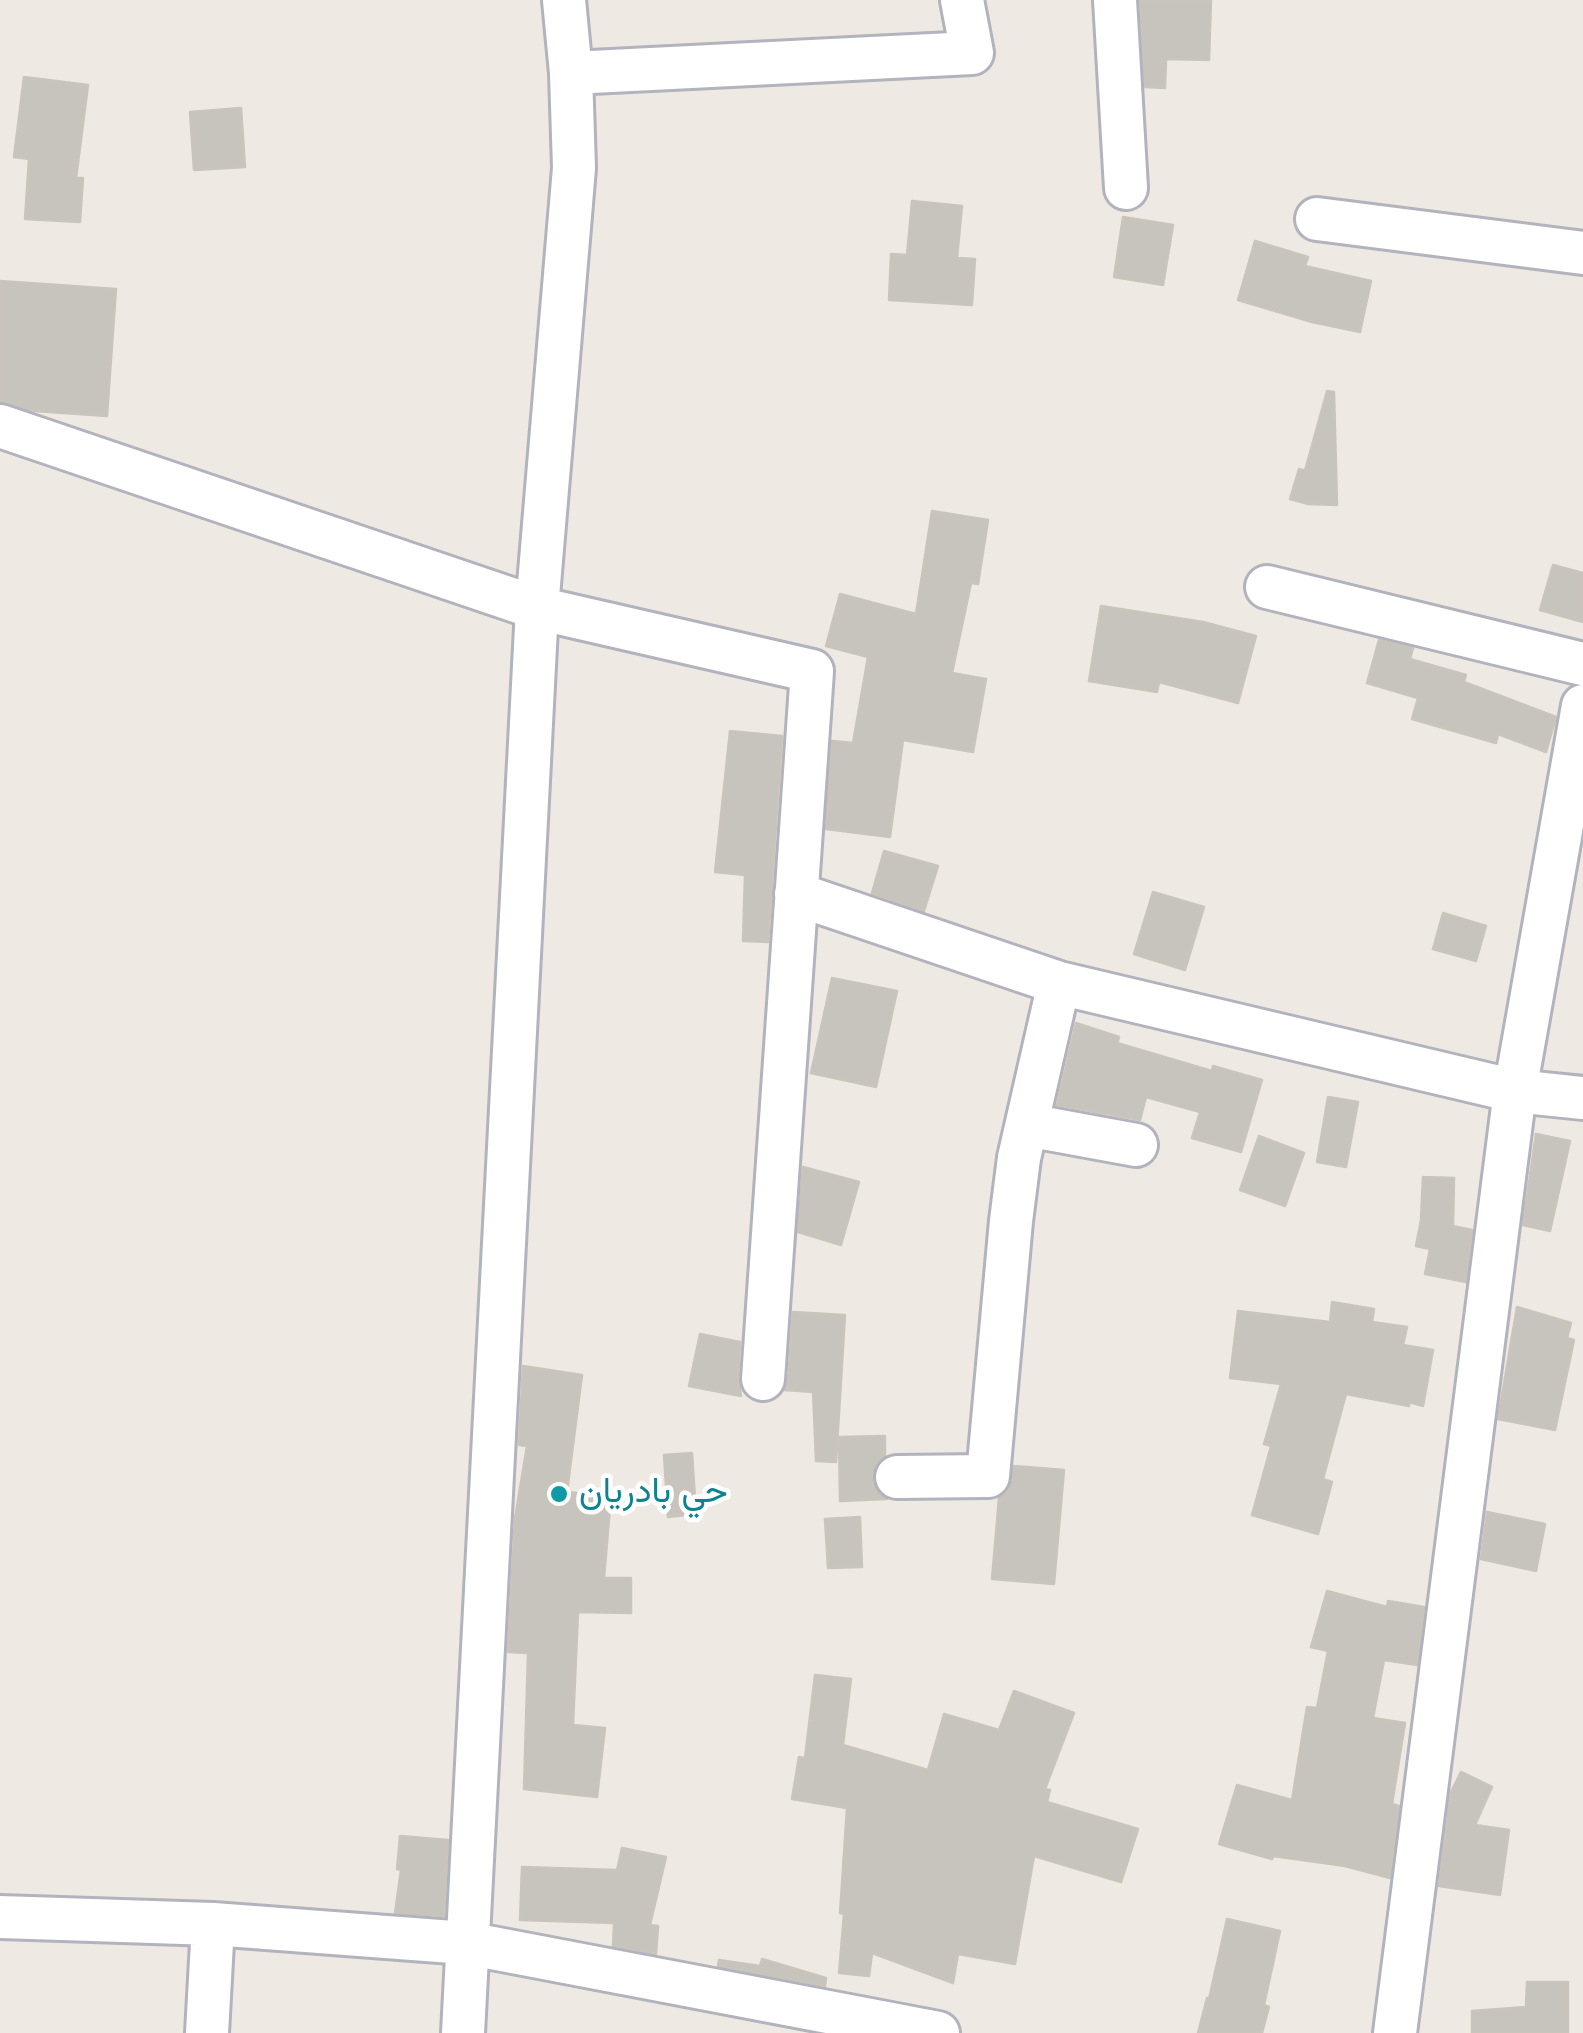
<!DOCTYPE html>
<html>
<head>
<meta charset="utf-8">
<style>
	body { margin:0 }
	canvas { display:block; background:#eee9e2 }
</style>
</head>
<body>
<canvas width="1583" height="2033"></canvas>
<script>
const ctx = document.querySelector('canvas').getContext('2d');
ctx.lineJoin = 'round';
function paint(path, color) {
  ctx.fillStyle = color;
  ctx.fill(path, 'evenodd');
}
function toPath(rows) {
  const path = new Path2D();
  for (const r of rows) {
    path.moveTo(r[0], r[1]);
    for (let i = 2; i < r.length; i += 2) path.lineTo(r[i], r[i + 1]);
  }
  return path;
}
function trace(path, color, width, dash) {
  ctx.strokeStyle = color;
  ctx.lineWidth = width;
  ctx.lineCap = dash ? 'butt' : 'round';
  ctx.setLineDash(dash || []);
  ctx.stroke(path);
}
function label(font, color, halo, rows, align = 'center') {
  ctx.font = font + ' Jost,Vazirmatn,sans-serif';
  ctx.lineWidth = 9;
  ctx.setLineDash([]);
  ctx.textBaseline = 'middle';
  ctx.strokeStyle = halo;
  ctx.fillStyle = color;
  for (const [text, x, y, turn = 0] of rows) {
    ctx.save();
    ctx.translate(x, y);
    ctx.rotate((+turn || 0) * Math.PI / 180);
    ctx.textAlign = isNaN(turn) ? turn : align;
    if (halo) ctx.strokeText(text, 0, 0);
    ctx.fillText(text, 0, 0);
    ctx.restore();
  }
}
const building = toPath([
	[1140,0,1211,0,1209,60,1166,59,1165,88,1145,87,1140,0],
	[24,77,88,85,76,178,83,178,80,222,25,219,29,159,14,157,24,77],
	[241,108,245,167,194,170,190,112,241,108],
	[912,201,962,206,957,258,975,259,972,305,889,300,891,254,907,255,912,201],
	[1123,217,1173,225,1163,285,1114,277,1123,217],
	[1255,241,1308,257,1305,266,1371,281,1360,332,1312,322,1238,300,1255,241],
	[0,281,116,289,107,416,35,411,0,402,0,281],
	[1327,391,1334,392,1337,505,1308,504,1290,499,1299,469,1305,471,1327,391],
	[932,511,988,520,978,584,971,583,952,673,986,679,973,752,903,740,890,837,826,829,832,741,853,743,868,657,826,646,840,594,916,614,932,511],
	[1553,565,1583,573,1583,622,1540,610,1553,565],
	[1101,606,1203,622,1256,636,1238,703,1159,682,1157,692,1089,681,1101,606],
	[1379,640,1413,648,1410,659,1466,675,1464,682,1556,717,1546,752,1498,734,1496,743,1412,719,1418,698,1367,683,1379,640],
	[730,731,782,736,768,942,743,941,745,875,715,872,730,731],
	[884,851,938,866,924,911,872,893,884,851],
	[1153,892,1204,907,1185,970,1134,954,1153,892],
	[1443,913,1486,926,1476,961,1433,949,1443,913],
	[832,978,897,991,876,1087,811,1073,832,978],
	[1076,1023,1119,1037,1117,1043,1212,1071,1213,1066,1262,1080,1241,1152,1192,1138,1200,1112,1146,1097,1140,1120,1057,1105,1076,1023],
	[1328,1097,1358,1102,1346,1167,1317,1162,1328,1097],
	[1536,1134,1570,1141,1550,1231,1523,1225,1536,1134],
	[1259,1136,1304,1153,1285,1206,1240,1190,1259,1136],
	[803,1167,859,1182,841,1245,798,1232,803,1167],
	[1423,1177,1454,1178,1453,1226,1472,1230,1466,1282,1425,1274,1430,1249,1416,1246,1421,1220,1423,1177],
	[1332,1302,1374,1309,1372,1322,1407,1327,1403,1345,1433,1350,1423,1406,1409,1402,1409,1406,1346,1394,1323,1479,1332,1482,1318,1534,1252,1515,1271,1446,1264,1444,1281,1384,1230,1378,1238,1311,1330,1322,1332,1302],
	[1517,1307,1571,1323,1567,1338,1574,1340,1555,1430,1498,1419,1517,1307],
	[793,1312,845,1315,836,1462,816,1461,813,1392,785,1390,788,1381,793,1312],
	[700,1334,740,1342,738,1377,741,1396,689,1386,700,1334],
	[523,1366,582,1375,567,1492,611,1496,604,1578,631,1578,631,1613,578,1612,573,1725,605,1728,597,1797,524,1789,528,1653,508,1652,515,1518,527,1446,519,1445,523,1366],
	[885,1436,885,1455,876,1464,872,1478,876,1490,887,1499,840,1501,839,1437,885,1436],
	[692,1453,696,1514,668,1517,664,1455,692,1453],
	[1014,1466,1064,1470,1054,1584,992,1579,999,1498,1009,1489,1014,1466],
	[1487,1512,1545,1524,1536,1571,1481,1559,1487,1512],
	[860,1517,862,1567,828,1568,825,1519,860,1517],
	[1327,1591,1387,1607,1388,1601,1424,1607,1417,1665,1384,1660,1373,1718,1405,1723,1392,1804,1399,1806,1390,1878,1345,1866,1273,1856,1272,1859,1219,1844,1237,1785,1292,1800,1307,1707,1317,1708,1328,1651,1311,1647,1327,1591],
	[815,1675,851,1679,843,1745,928,1770,944,1714,999,1730,1014,1691,1074,1713,1045,1789,1050,1790,1047,1802,1138,1829,1121,1882,1034,1856,1015,1964,958,1954,953,1983,872,1953,869,1976,839,1973,844,1914,840,1913,847,1808,792,1799,799,1757,805,1758,815,1675],
	[1461,1772,1492,1787,1475,1825,1509,1830,1500,1895,1439,1886,1451,1792,1461,1772],
	[400,1836,448,1840,444,1916,395,1913,401,1870,397,1869,400,1836],
	[622,1848,666,1857,650,1925,658,1926,656,1954,613,1946,614,1923,520,1920,522,1867,617,1870,622,1848],
	[1227,1919,1280,1931,1264,2005,1269,2007,1262,2033,1198,2033,1207,1998,1209,1999,1227,1919],
	[762,1959,826,1978,825,1986,718,1966,719,1960,760,1966,762,1959],
	[1527,1982,1568,1982,1568,2033,1472,2033,1472,2011,1526,2007,1527,1982]
]);
paint(building, '#c7c3bd');
trace(building, '#cac5bb', 2.5);
const street = toPath([
	[1115,0,1126,188],
	[571,73,972,53,962,0],
	[1317,219,1583,253],
	[0,426,537,608,812,671,763,1379],
	[1267,587,1583,664],
	[796,894,1059,983,1515,1091,1583,1098],
	[1027,1125,1136,1145],
	[897,1477,988,1476,1011,1221,1019,1158,1059,983],
	[0,1917,213,1924,466,1943,938,2033],
	[207,2033,213,1924],
	[463,2033,537,608,574,168,571,73,564,0],
	[1395,2033,1515,1091,1583,706]
]);
trace(street, '#b2b3bd', 48);
trace(street, '#fff', 42);
for (const [x, y, r, color] of [
	[559,1494,10,"#0f9aa8"]
]) {
  const dot = new Path2D();
  dot.arc(x, y, r, 0, 2 * Math.PI);
  ctx.fillStyle = color;
  ctx.fill(dot);
  trace(dot, '#fff', 4);
}
label('35px', '#0d838f', '#fff', [
	["حي بادريان",579,1494]
], 'left');
</script>
</body>
</html>
